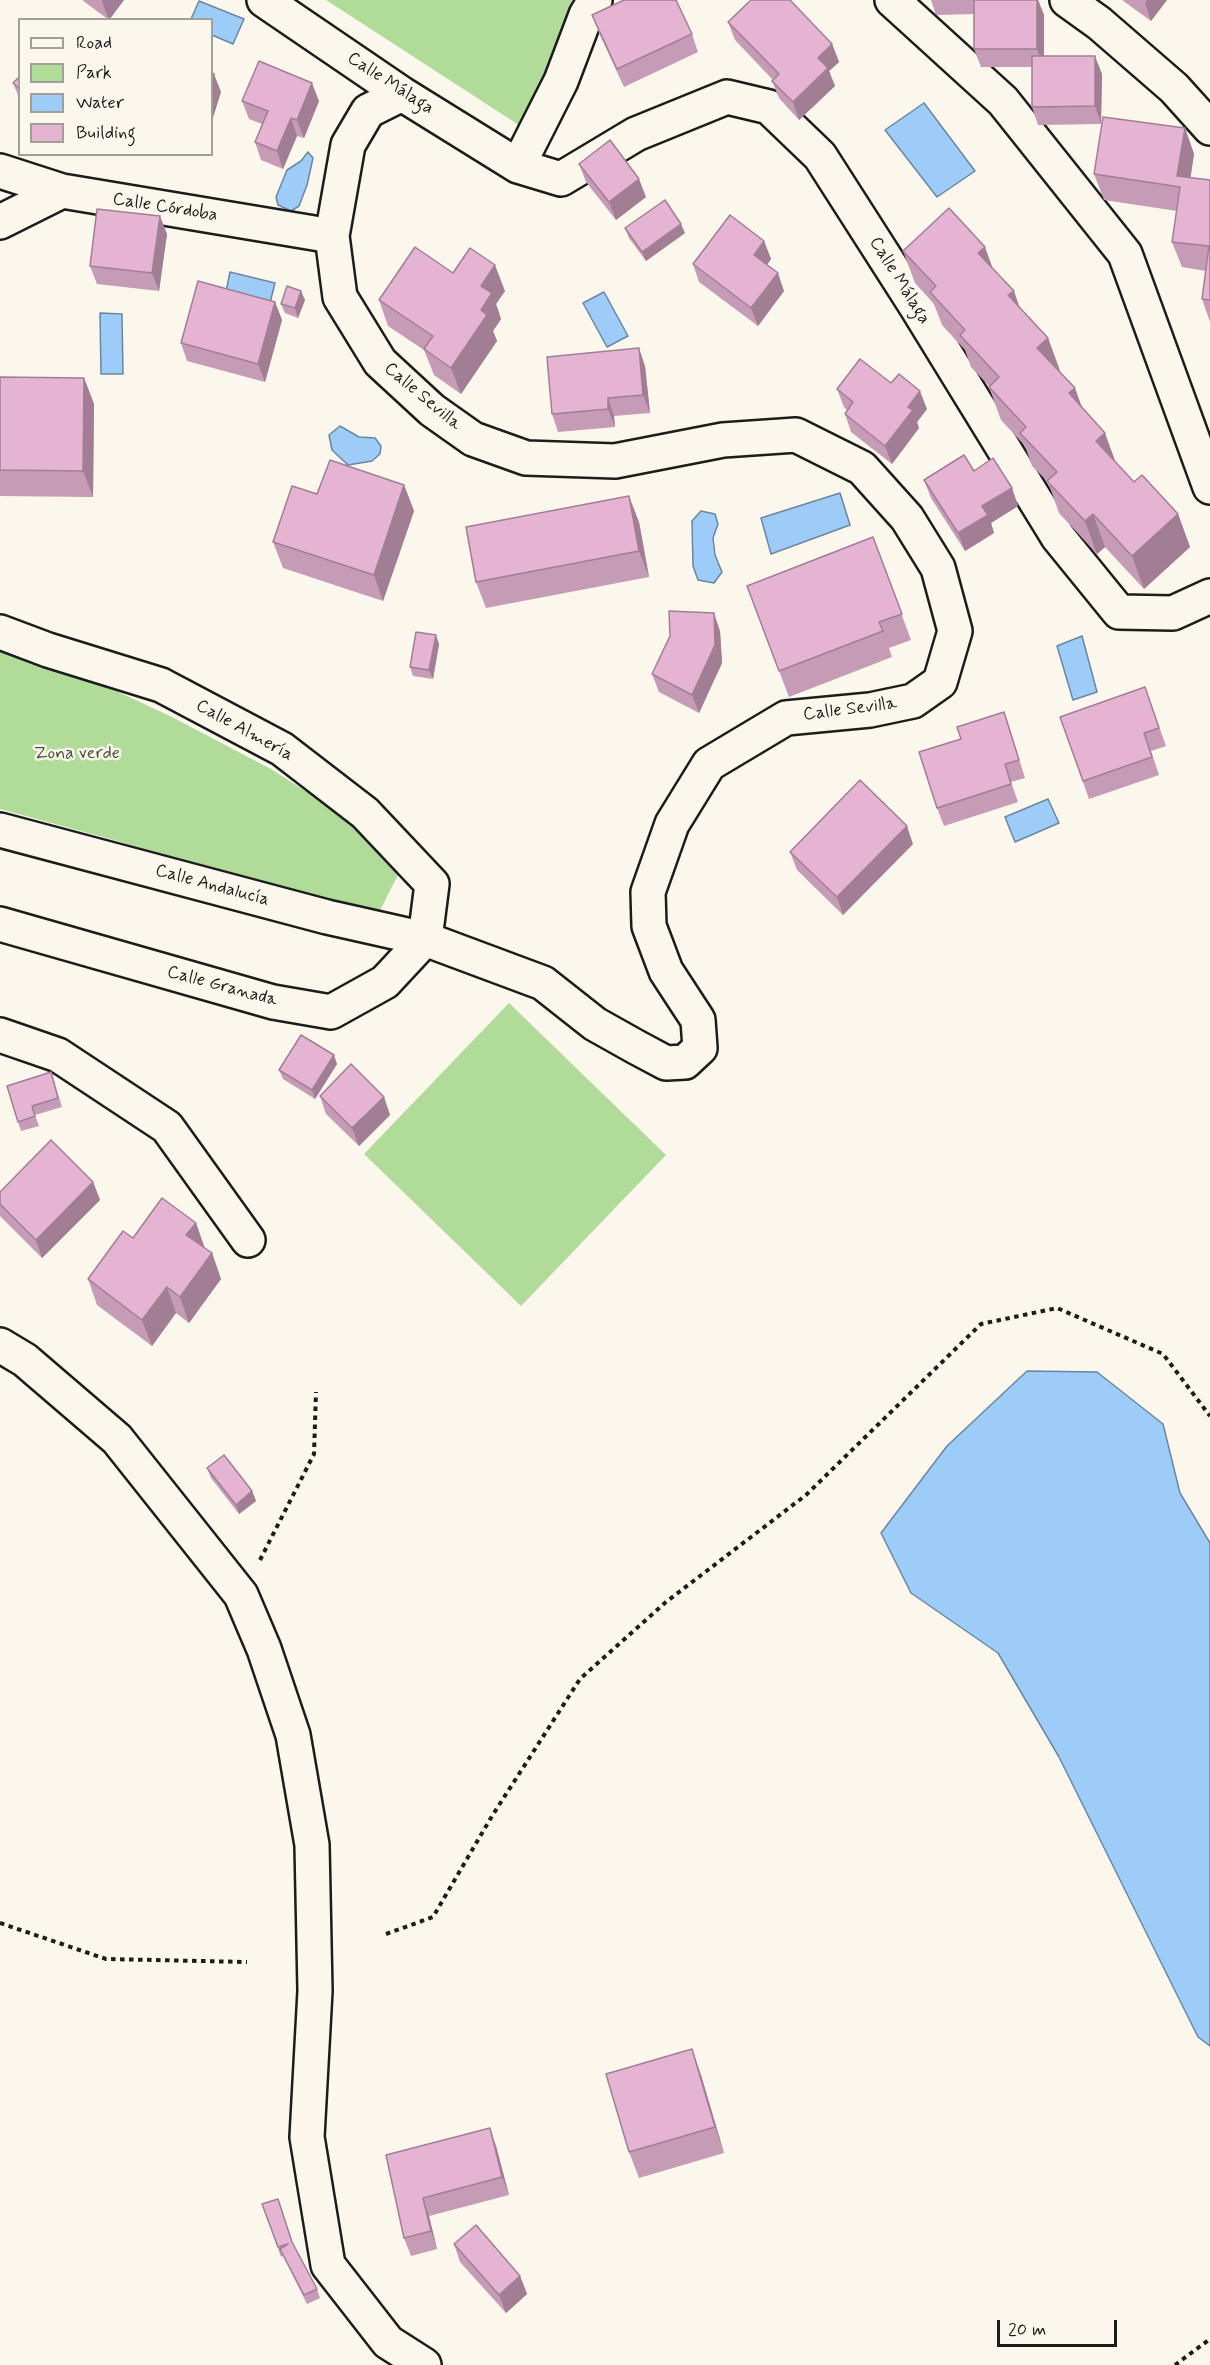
<!DOCTYPE html>
<html>
<head>
<meta charset="utf-8">
<style>
	body { margin:0 }
	#map { position:relative; width:1210px; height:2365px; overflow:hidden; background:#fbf7ec; font-family:Mynerve,sans-serif }
	canvas { display:block }
	.legend { position:absolute; left:18px; top:18px; width:195px; height:138px; box-sizing:border-box; background:#fbf7ec; border:2px solid #a29f99; margin:0; padding:8px 10px; list-style:none; font-size:18px; color:#1c1c1c }
	.legend li { display:flex; align-items:center; gap:12px; height:30px }
	.legend b { width:30px; border:2px solid #a29f99 }
	.scale { position:absolute; left:997px; top:2320px; width:120px; height:27px; box-sizing:border-box; border:3px solid #1c1c1c; border-top:0; padding-left:8px; font-size:18px; line-height:21px; white-space:nowrap; color:#1c1c1c; -webkit-text-stroke:4px #fbf7ec; paint-order:stroke }
</style>
</head>
<body>
<div id="map">
<canvas width="1210" height="2365"></canvas>
<ul class="legend">
<li><b style="height:8px;background:#fbf7ec"></b>Road</li>
<li><b style="height:16px;background:#b1db98"></b>Park</li>
<li><b style="height:16px;background:#9eccf9"></b>Water</li>
<li><b style="height:16px;background:#e6b4d3"></b>Building</li>
</ul>
<div class="scale">20 m</div>
</div>
<script>
const ctx = document.querySelector('canvas').getContext('2d');
ctx.lineJoin = 'round';
function paint(path, color) {
  ctx.fillStyle = color;
  ctx.fill(path, 'evenodd');
}
function toPath(rows) {
  const path = new Path2D();
  for (const r of rows) {
    path.moveTo(r[0], r[1]);
    for (let i = 2; i < r.length; i += 2) path.lineTo(r[i], r[i + 1]);
  }
  return path;
}
function trace(path, color, width, dash) {
  ctx.strokeStyle = color;
  ctx.lineWidth = width;
  ctx.lineCap = dash ? 'butt' : 'round';
  ctx.setLineDash(dash || []);
  ctx.stroke(path);
}
function label(font, color, halo, rows, align = 'center') {
  ctx.font = font + ' Mynerve,sans-serif';
  ctx.lineWidth = 5;
  ctx.setLineDash([]);
  ctx.textBaseline = 'middle';
  ctx.strokeStyle = halo;
  ctx.fillStyle = color;
  for (const [text, x, y, turn = 0] of rows) {
    ctx.save();
    ctx.translate(x, y);
    ctx.rotate((+turn || 0) * Math.PI / 180);
    ctx.textAlign = isNaN(turn) ? turn : align;
    if (halo) ctx.strokeText(text, 0, 0);
    ctx.fillText(text, 0, 0);
    ctx.restore();
  }
}
paint(toPath([
	[326,0,572,0,525,129],
	[0,641,37,654,172,717,271,769,360,826,399,873,376,918,262,890,121,842,0,809],
	[509,1003,666,1155,521,1306,364,1154]
]), '#b1db98');
const water = toPath([
	[199,1,244,19,233,44,212,35,212,20,191,19,199,1],
	[924,103,975,171,937,197,885,130,924,103],
	[308,152,313,158,307,185,299,206,291,211,278,205,276,197,287,170,301,161,308,152],
	[230,272,275,283,270,303,226,292,230,272],
	[604,292,628,336,607,347,583,303,604,292],
	[100,313,122,314,123,374,101,374,100,313],
	[340,426,359,437,375,438,381,446,380,454,372,461,348,465,332,450,329,435,340,426],
	[840,493,850,525,771,554,761,518,840,493],
	[701,511,715,514,718,524,713,538,715,555,722,572,714,583,698,580,693,566,692,521,701,511],
	[1082,636,1097,692,1073,700,1057,646,1082,636],
	[1048,799,1059,823,1015,842,1005,817,1048,799],
	[1027,1371,1097,1372,1163,1424,1180,1493,1210,1543,1210,2046,1198,2037,1059,1757,998,1653,911,1593,881,1533,947,1446,1027,1371]
]);
paint(water, '#9eccf9');
trace(water, '#6a86a1', 1.5);
const minor = toPath([
	[264,0,402,94,518,166,561,179,636,134,727,97,769,107,820,156,916,306,1058,537,1119,612,1173,613,1210,596],
	[892,0,1003,101,1125,254,1210,487],
	[1067,0,1099,23,1174,88,1210,128],
	[518,166,561,81,586,15,595,0],
	[0,171,62,191,332,236],
	[0,222,62,191],
	[0,632,48,650,161,685,282,749,365,813,432,884,425,939],
	[0,830,327,917,425,939,543,983,595,1024,636,1047,666,1063,685,1062,700,1048,698,1020,666,971,649,926,648,892,672,824,709,764,786,718,870,710,913,701,940,682,955,631,938,568,907,518,862,468,796,435,723,440,615,461,526,458,473,439,432,410,380,362,340,297,332,236,348,145,368,111,402,94],
	[0,924,273,1002,331,1012,385,982,425,939],
	[0,1035,58,1055,167,1127,248,1240],
	[0,1345,25,1360,117,1439,241,1595,264,1649,293,1735,312,1845,315,1991,307,2137,328,2265,388,2342,424,2365]
]);
trace(minor, '#1c1c1c', 38);
trace(toPath([
	[260,1560,314,1454,316,1392],
	[0,1923,106,1959,247,1962],
	[386,1934,433,1917,492,1816,580,1679,666,1602,806,1495,981,1324,1057,1308,1163,1354,1210,1416],
	[1175,2365,1210,2339]
]), '#1c1c1c', 4, [4.5, 4.5]);
trace(minor, '#fbf7ec', 33);
paint(toPath([
	[82,0,124,0,109,20],
	[931,0,1038,0,1044,15,1044,56,1102,74,1101,124,1038,125,1032,107,1032,67,981,67,974,49,974,14,936,15],
	[1122,0,1167,0,1151,21],
	[592,15,692,34,698,52,624,87,599,33],
	[728,22,832,44,839,62,829,71,835,86,799,120,779,98,772,81,773,80,735,40],
	[20,76,20,100,13,83],
	[242,101,319,101,304,138,297,136,283,169,261,160,255,142,262,124,249,119],
	[1185,128,1194,154,1190,178,1210,180,1210,322,1202,299,1206,271,1182,267,1172,242,1177,211,1104,200,1094,174],
	[579,164,646,197,616,220,586,182],
	[625,228,685,233,646,261,629,238],
	[167,234,159,291,97,284,90,266],
	[764,241,771,259,767,265,784,291,758,326,699,282,693,264],
	[903,251,992,268,1020,308,1048,338,1060,371,1116,463,1134,482,1178,514,1190,547,1144,589,1105,547,1097,554,1059,513,1048,482,1032,466,1025,446,1001,420,989,387,989,386,971,367,965,350,942,325,934,304,915,283],
	[453,273,505,291,496,304,501,319,493,331,497,341,461,394,434,375,424,350,388,326,379,300],
	[305,300,298,318,285,313,281,304],
	[275,302,282,320,265,382,187,361,181,343],
	[645,366,650,413,614,416,615,427,558,432,552,414],
	[0,377,84,378,94,404,93,497,0,496],
	[891,383,927,409,917,422,919,428,892,464,851,432,845,414,847,410,844,407,837,389],
	[974,471,1012,488,1018,506,991,523,994,533,965,551,931,498,924,480],
	[404,485,414,511,383,601,283,568,273,542,317,494],
	[639,522,649,577,486,608,476,582],
	[873,537,911,640,889,648,892,657,789,697,747,586],
	[720,631,722,663,699,713,659,692,652,674],
	[439,644,433,679,413,676,410,667],
	[1145,687,1166,746,1151,751,1159,775,1089,799,1060,717],
	[1010,730,1025,778,1011,782,1018,802,944,826,937,808],
	[913,844,843,915,797,870,790,852],
	[337,1064,315,1099,283,1079,279,1070],
	[51,1072,62,1107,35,1115,39,1126,21,1131,18,1122],
	[320,1096,384,1097,390,1115,359,1146,326,1114],
	[93,1182,100,1200,42,1258,0,1216,0,1192],
	[196,1223,205,1249,212,1253,221,1279,189,1323,176,1313,152,1346,97,1305,88,1279,133,1238],
	[207,1468,252,1491,256,1501,239,1514,211,1478],
	[701,2075,724,2153,639,2178,629,2152],
	[496,2146,509,2195,429,2216,437,2249,411,2256,404,2238,386,2155],
	[262,2204,293,2243,317,2289,320,2298,307,2304,283,2256,281,2257],
	[454,2244,520,2276,527,2294,506,2313,460,2262]
]), '#c69bb5');
paint(toPath([
	[103,0,124,0,109,20,102,2],
	[1037,0,1038,0,1044,15,1044,67,1037,49],
	[1147,0,1167,0,1151,21,1145,3],
	[832,44,839,62,829,71,835,86,799,120,793,102,818,58],
	[1095,56,1102,74,1101,124,1095,106],
	[214,74,221,92,212,121,212,82],
	[312,83,319,101,304,138,297,120],
	[291,118,297,136,283,169,277,151],
	[1185,128,1194,154,1187,202,1177,176],
	[639,179,646,197,616,220,609,202],
	[160,216,167,234,159,291,152,273],
	[681,224,685,233,646,261,642,252],
	[764,241,771,259,761,273,754,255],
	[985,247,997,280,978,253],
	[495,265,505,291,496,304,501,319,493,331,497,341,461,394,451,368,481,286],
	[778,273,784,291,758,326,751,308],
	[301,291,305,300,298,318,295,308],
	[1014,291,1025,323,1008,295],
	[275,302,282,320,265,382,258,364],
	[1048,338,1060,371,1037,348],
	[639,348,645,366,650,413,643,395],
	[84,378,94,404,93,497,83,471],
	[1075,388,1087,421,1069,393],
	[920,391,927,409,917,422,919,428,892,464,885,446,908,407],
	[608,398,614,416,615,427,608,409],
	[1105,433,1117,466,1096,441],
	[404,485,414,511,383,601,374,575],
	[1012,488,1018,506,991,523,994,533,965,551,958,533,982,506],
	[629,496,639,522,649,577,639,551],
	[1093,514,1105,547,1097,554,1085,521],
	[1178,514,1190,547,1144,589,1132,556],
	[714,613,720,631,722,663,699,713,692,695],
	[436,635,439,644,433,679,429,670],
	[907,826,913,844,843,915,837,897],
	[334,1055,337,1064,315,1099,312,1090],
	[384,1097,390,1115,359,1146,352,1128],
	[93,1182,100,1200,42,1258,36,1240],
	[196,1223,205,1249,186,1235],
	[212,1253,221,1279,189,1323,180,1297],
	[167,1287,176,1313,152,1346,142,1320],
	[252,1491,256,1501,239,1514,236,1505],
	[692,2049,701,2075,724,2153,715,2127],
	[490,2128,496,2146,509,2195,502,2177],
	[423,2198,429,2216,437,2249,431,2231],
	[520,2276,527,2294,506,2313,499,2295]
]), '#a17e94');
const building = toPath([
	[624,0,676,0,692,34,617,69,592,15,624,0],
	[751,0,790,0,832,44,818,58,828,68,793,102,772,81,779,74,728,22,751,0],
	[974,0,1037,0,1037,49,974,49,974,0],
	[1032,56,1095,56,1095,106,1032,107,1032,56],
	[259,61,312,83,297,120,291,118,277,151,255,142,268,111,242,101,259,61],
	[212,73,214,74,212,82,212,73],
	[20,76,20,89,13,83,20,76],
	[1103,117,1185,128,1177,176,1210,180,1210,300,1202,299,1209,246,1172,242,1180,187,1094,174,1103,117],
	[610,140,639,179,609,202,579,164,610,140],
	[665,200,681,224,642,252,625,228,665,200],
	[949,208,985,247,978,253,1014,291,1008,295,1048,338,1037,348,1075,388,1069,393,1105,433,1096,441,1134,482,1142,475,1178,514,1132,556,1093,514,1085,521,1047,481,1057,472,1020,433,1026,427,989,387,999,377,960,335,965,330,930,292,936,286,903,251,949,208],
	[97,209,160,216,152,273,90,266,97,209],
	[730,215,764,241,754,255,778,273,751,308,693,264,730,215],
	[415,247,453,273,470,248,495,265,481,286,492,293,481,310,487,315,451,368,424,349,433,336,379,300,415,247],
	[198,281,275,302,258,364,181,343,198,281],
	[287,286,301,291,295,308,281,304,287,286],
	[639,348,643,395,608,398,608,409,552,414,547,357,639,348],
	[860,359,891,383,899,374,920,391,908,407,913,410,885,446,845,414,853,402,837,389,860,359],
	[0,377,84,378,83,471,0,470,0,377],
	[964,455,974,471,993,458,1012,488,982,506,988,515,958,533,924,480,964,455],
	[330,460,404,485,374,575,273,542,292,486,317,494,330,460],
	[629,496,639,551,476,582,466,527,629,496],
	[873,537,902,614,879,622,883,631,779,671,747,586,873,537],
	[669,611,714,613,715,645,692,695,652,674,670,636,669,611],
	[416,632,436,635,429,670,410,667,416,632],
	[1145,687,1159,728,1144,733,1152,757,1083,781,1060,717,1145,687],
	[1004,712,1019,760,1005,764,1011,784,937,808,919,752,961,739,957,727,1004,712],
	[860,780,907,826,837,897,790,852,860,780],
	[301,1035,334,1055,312,1090,279,1070,301,1035],
	[351,1064,384,1097,352,1128,320,1096,351,1064],
	[51,1072,58,1098,32,1106,35,1116,18,1122,7,1086,51,1072],
	[51,1140,93,1182,36,1240,0,1204,0,1192,51,1140],
	[162,1198,196,1223,186,1235,212,1253,180,1297,167,1287,142,1320,88,1279,123,1231,133,1238,162,1198],
	[224,1455,252,1491,236,1505,207,1468,224,1455],
	[692,2049,715,2127,629,2152,606,2074,692,2049],
	[490,2128,502,2177,423,2198,431,2231,404,2238,386,2155,490,2128],
	[278,2199,292,2242,317,2289,304,2295,280,2249,288,2244,278,2247,262,2204,278,2199],
	[476,2225,520,2276,499,2295,454,2244,476,2225]
]);
paint(building, '#e6b4d3');
trace(building, '#a17e94', 1.5);
label('18px', '#1c1c1c', '#fbf7ec', [
	["Calle Málaga",390,84,33],
	["Calle Córdoba",165,208,9],
	["Calle Málaga",899,281,58],
	["Calle Sevilla",422,397,40],
	["Calle Sevilla",850,710,-7],
	["Calle Almería",244,731,29],
	["Calle Andalucía",212,886,15],
	["Calle Granada",222,987,15]
]);
label('18px', '#495541', '#fbf7ec', [
	["Zona verde",77,754]
]);
</script>
</body>
</html>
